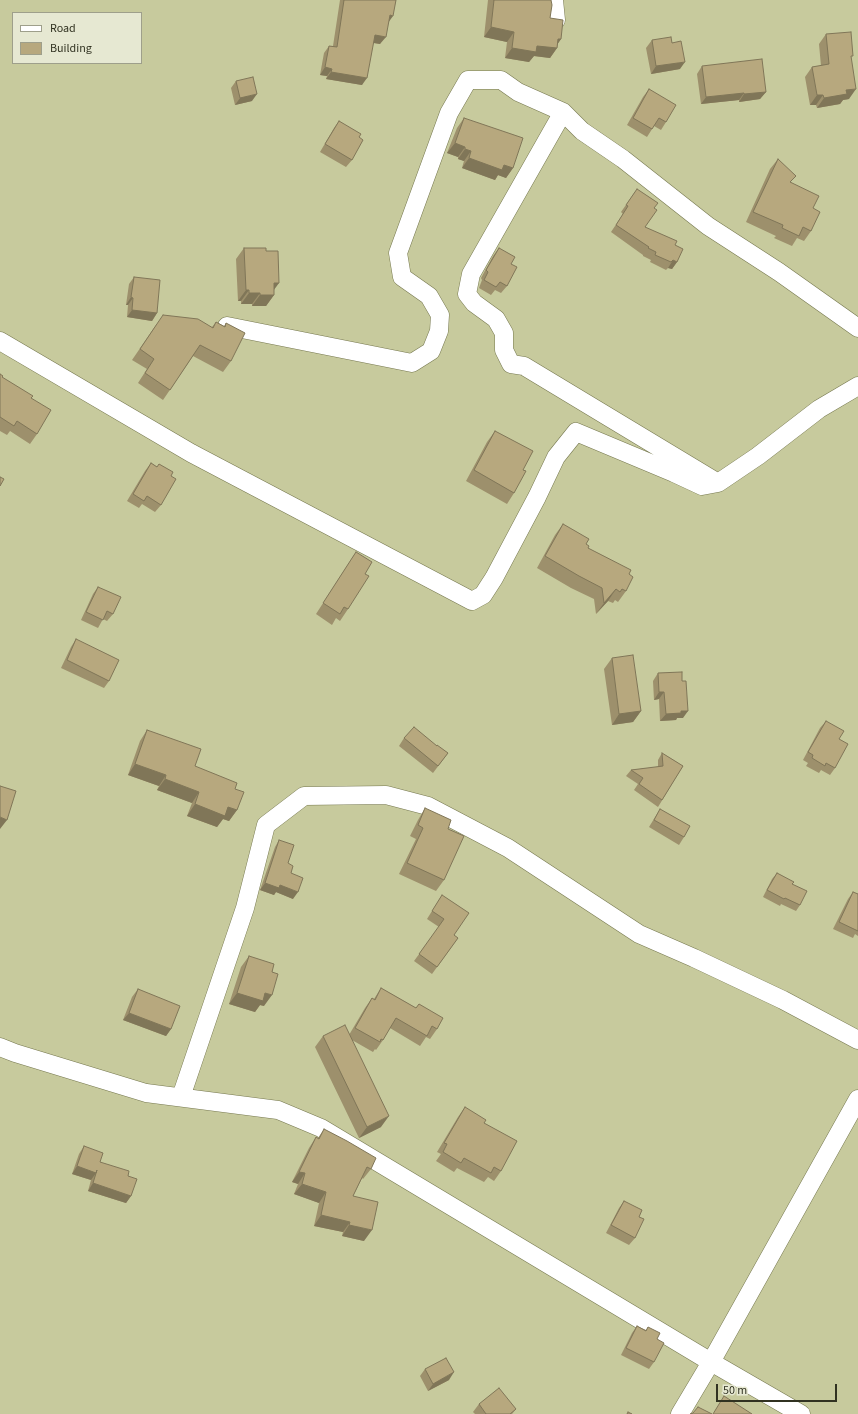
<!DOCTYPE html>
<html>
<head>
<meta charset="utf-8">
<style>
	body { margin:0 }
	#map { position:relative; width:858px; height:1414px; overflow:hidden; background:#c7ca9d; font-family:"Source Sans 3",sans-serif }
	canvas { display:block }
	.legend { position:absolute; left:12px; top:12px; width:130px; height:52px; box-sizing:border-box; background:#e6e8d2; border:1px solid #9e9f8b; margin:0; padding:5px 7px; list-style:none; font-size:12px; color:#313221 }
	.legend li { display:flex; align-items:center; gap:8px; height:20px }
	.legend b { width:20px; border:1px solid #9e9f8b }
	.scale { position:absolute; left:716px; top:1384px; width:121px; height:18px; box-sizing:border-box; border:2px solid #313221; border-top:0; padding-left:5px; font-size:12px; line-height:14px; white-space:nowrap; color:#313221; -webkit-text-stroke:3px #e6e8d2; paint-order:stroke }
</style>
</head>
<body>
<div id="map">
<canvas width="858" height="1414"></canvas>
<ul class="legend">
<li><b style="height:5px;background:#fff"></b>Road</li>
<li><b style="height:11px;background:#b7a87e"></b>Building</li>
</ul>
<div class="scale">50 m</div>
</div>
<script>
const ctx = document.querySelector('canvas').getContext('2d');
ctx.lineJoin = 'round';
function toPath(rows) {
  const path = new Path2D();
  for (const r of rows) {
    path.moveTo(r[0], r[1]);
    for (let i = 2; i < r.length; i += 2) path.lineTo(r[i], r[i + 1]);
  }
  return path;
}
function trace(path, color, width, dash) {
  ctx.strokeStyle = color;
  ctx.lineWidth = width;
  ctx.lineCap = dash ? 'butt' : 'round';
  ctx.setLineDash(dash || []);
  ctx.stroke(path);
}
function paint(path, color) {
  ctx.fillStyle = color;
  ctx.fill(path, 'evenodd');
}
const minor = toPath([
	[554,0,556,20],
	[563,112,471,274,467,294,474,303,496,319,504,333,504,350,511,364,524,366,713,480],
	[227,326,412,363,431,351,439,331,440,315,429,296,402,277,398,253,449,113,468,80,501,80,518,92,563,112,582,131,623,159,708,226,779,272,858,328],
	[0,341,191,453,472,601,483,595,494,578,537,497,556,457,576,432,674,473,702,486,718,483,758,456,819,409,858,386],
	[0,1047,15,1053,146,1093,278,1110,321,1128,711,1362,801,1414],
	[181,1097,245,908,266,825,304,796,386,795,428,806,508,848,639,934,694,958,783,1000,858,1040],
	[680,1414,711,1362,858,1099]
]);
trace(minor, '#76784f', 19);
trace(minor, '#fff', 18);
paint(toPath([
	[340,0,396,0,380,44,373,43,362,85,326,79,327,76,320,75,324,53,329,46,333,46],
	[488,0,551,0,550,18,561,39,558,43,557,48,550,58,534,56,529,62,505,58,507,42,484,37],
	[826,34,851,59,849,99,843,100,840,104,817,108,816,105,810,105,805,77,812,67,821,66,819,44],
	[652,40,672,43,680,69,651,74,646,48],
	[702,66,766,92,760,99,739,102,739,100,701,104,697,74],
	[236,81,252,101,235,105,231,88],
	[649,89,666,122,661,130,654,126,647,137,627,125,643,97],
	[464,118,513,168,506,178,498,175,495,180,462,168,464,161,458,159,458,157,447,153,457,128],
	[339,121,359,137,352,160,346,167,320,152,334,128],
	[778,159,791,182,813,208,811,231,804,241,797,238,792,246,774,238,776,236,746,222,770,169],
	[637,189,654,208,645,227,675,245,677,262,672,269,668,268,666,270,650,262,651,260,643,256,643,255,611,232,623,214,621,212],
	[244,248,266,251,274,290,274,295,266,306,252,306,252,304,241,304,241,301,238,301,236,259],
	[499,248,511,264,507,286,501,293,495,290,491,295,479,288,482,280,481,278,493,256],
	[134,277,157,313,152,321,127,317,128,305,126,305,129,284],
	[216,322,224,326,226,323,231,361,223,372,193,356,163,400,138,383,147,369,132,360,156,325,212,327],
	[0,374,2,377,31,398,37,434,30,444,10,431,7,435,0,431],
	[495,431,523,470,514,493,507,504,466,481,487,442],
	[151,463,171,476,161,505,155,512,142,504,139,508,127,501,145,471],
	[563,524,586,544,588,548,629,574,626,591,618,602,615,600,613,603,608,601,596,614,594,599,571,588,537,568,555,535],
	[356,552,348,609,340,621,336,618,332,625,316,614],
	[98,587,113,614,107,621,103,619,98,628,81,620,93,594],
	[76,639,109,681,104,688,61,668,71,647],
	[612,658,641,711,633,722,612,725,604,669],
	[658,673,683,718,677,718,676,720,660,721,659,699,654,700,653,681],
	[826,721,839,739,835,768,830,775,821,770,819,773,806,766,808,763,803,760,820,728],
	[147,730,195,766,237,810,229,821,223,819,217,827,187,816,192,803,157,790,159,786,128,775,140,741],
	[404,738,437,746,448,753,433,773,399,746],
	[662,753,683,766,658,807,634,790,638,784,626,776,631,770,658,767,658,760],
	[425,808,444,880,436,891,399,874,416,839,410,836,418,820],
	[660,809,684,837,679,845,649,827],
	[279,840,291,873,293,899,276,892,274,895,260,890,275,847],
	[777,873,792,884,800,905,796,911,781,904,780,906,763,897,772,879],
	[853,892,858,894,858,936,855,934,853,938,833,929,848,899],
	[442,895,454,935,458,938,432,974,414,961,439,927,427,919],
	[249,956,264,1006,260,1005,255,1012,229,1004,241,967],
	[381,988,416,1008,419,1004,437,1029,430,1039,426,1037,420,1046,390,1028,383,1040,376,1050,375,1049,373,1052,352,1040,381,1127,359,1138,315,1047,323,1036,349,1035,365,1008,372,998,374,999],
	[138,989,171,1029,166,1036,123,1020,132,997],
	[465,1107,484,1123,501,1171,494,1181,488,1177,484,1182,457,1168,454,1172,436,1161,441,1154,437,1152,458,1117],
	[324,1129,371,1169,363,1179,362,1178,353,1196,364,1241,342,1236,343,1232,314,1226,319,1203,294,1194,298,1184,292,1182,309,1148,316,1137,318,1138],
	[84,1146,100,1162,128,1176,131,1196,126,1203,88,1191,91,1180,72,1174,79,1154],
	[624,1201,639,1217,635,1238,629,1245,606,1233,619,1208],
	[637,1326,646,1330,648,1327,654,1362,649,1369,621,1355,632,1333],
	[425,1369,449,1380,428,1391,420,1376],
	[479,1404,516,1409,512,1414,475,1414,473,1412]
]), '#9d906c');
paint(toPath([
	[390,15,393,16,388,23],
	[491,27,514,32,507,42,484,37],
	[375,35,386,37,380,44,369,42],
	[558,39,561,39,555,48,557,48,550,58,534,56,529,62,505,58,512,48,537,46],
	[685,62,680,69,651,74,656,66],
	[325,67,332,69,327,76,320,75],
	[331,72,367,78,362,85,326,79],
	[856,89,849,99,843,100,840,104,817,108,824,98,846,90],
	[766,92,760,99,739,102,744,94],
	[744,93,739,100,701,104,706,97],
	[257,94,252,101,235,105,240,98],
	[817,95,823,95,816,105,810,105],
	[455,143,465,147,458,157,447,153],
	[465,149,471,151,464,161,458,159],
	[469,158,504,165,513,168,506,178,498,175,495,180,462,168],
	[673,260,677,262,672,269,668,268],
	[274,283,279,283,271,294],
	[246,290,249,290,241,301,238,301],
	[249,293,260,293,252,304,241,304],
	[260,295,274,295,266,306,252,306],
	[131,297,133,298,128,305,126,305],
	[132,310,157,313,152,321,127,317],
	[616,589,608,601,596,614,604,603],
	[659,692,664,692,659,699,654,700],
	[641,711,633,722,612,725,619,714],
	[681,711,688,711,683,718,677,718,676,720,660,721,666,714],
	[135,764,166,775,159,786,128,775],
	[165,779,199,792,192,803,157,790],
	[195,804,228,807,237,810,229,821,223,819,217,827,187,816],
	[0,817,7,820,0,829],
	[265,883,280,885,298,892,293,899,276,892,274,895,260,890],
	[237,993,265,993,272,995,264,1006,260,1005,255,1012,229,1004],
	[129,1013,171,1029,166,1036,123,1020],
	[389,1116,381,1127,359,1138,367,1127],
	[77,1166,96,1173,91,1180,72,1174],
	[299,1172,305,1173,298,1184,292,1182],
	[93,1183,131,1196,126,1203,88,1191],
	[302,1184,326,1192,319,1203,294,1194],
	[321,1215,350,1222,343,1232,314,1226],
	[349,1225,372,1230,364,1241,342,1236],
	[454,1372,449,1380,428,1391,433,1384]
]), '#807658');
const building = toPath([
	[344,0,396,0,393,16,390,15,386,37,375,35,367,78,331,72,332,69,325,67,329,46,337,47,344,0],
	[494,0,551,0,552,5,550,18,563,20,561,39,558,39,557,48,537,46,536,52,512,48,514,32,491,27,494,0],
	[851,32,853,56,851,56,856,89,846,90,847,94,824,98,823,95,817,95,812,67,829,64,826,34,851,32],
	[671,37,672,43,681,41,685,62,656,66,652,40,671,37],
	[762,59,766,92,744,94,744,93,706,97,702,66,762,59],
	[253,77,257,94,240,98,236,81,253,77],
	[649,89,676,105,666,122,659,118,652,129,633,118,649,89],
	[464,118,523,138,513,168,504,165,502,170,469,158,471,151,465,149,465,147,455,143,464,118],
	[339,121,361,134,359,137,363,140,352,160,325,144,339,121],
	[778,159,796,176,790,182,819,196,813,208,820,212,811,231,803,227,799,236,782,228,783,225,753,212,778,159],
	[637,189,658,203,654,208,657,210,645,227,677,241,675,245,683,249,677,262,673,260,671,262,655,255,656,252,648,248,649,247,616,225,628,206,626,205,637,189],
	[244,248,266,248,266,251,278,251,279,283,274,283,274,295,260,295,260,293,249,293,249,290,246,290,244,248],
	[499,248,515,257,511,264,517,267,507,286,500,282,496,287,484,280,488,272,486,270,499,248],
	[134,277,160,280,157,313,132,310,133,298,131,297,134,277],
	[163,315,198,319,213,328,216,322,225,327,226,323,245,333,231,361,200,345,170,390,145,373,154,359,140,349,163,315],
	[0,374,3,376,2,377,33,396,31,398,51,410,37,434,17,421,14,426,0,417,0,374],
	[495,431,533,451,523,470,526,471,514,493,474,470,495,431],
	[151,463,157,467,159,464,173,472,171,476,176,479,161,505,147,496,144,501,133,494,151,463],
	[0,477,4,479,0,486,0,477],
	[563,524,589,539,586,544,589,546,588,548,631,570,629,574,633,577,626,591,622,589,620,592,616,589,604,603,602,588,579,576,545,556,563,524],
	[356,552,372,562,365,574,369,576,348,609,344,607,340,614,323,603,356,552],
	[98,587,121,597,113,614,107,611,103,620,86,612,98,587],
	[76,639,119,660,109,681,67,660,76,639],
	[633,655,641,711,619,714,612,658,633,655],
	[682,672,682,681,686,681,688,711,681,711,681,713,666,714,664,692,659,692,658,673,682,672],
	[826,721,844,731,839,739,848,744,835,768,826,763,825,766,812,758,813,755,808,752,826,721],
	[414,727,437,746,437,745,448,753,438,766,404,738,414,727],
	[147,730,201,749,195,766,237,783,235,789,244,792,237,810,228,807,225,816,195,804,199,792,165,779,166,775,135,764,147,730],
	[662,753,683,766,662,800,639,784,643,778,631,770,663,766,662,753],
	[0,786,16,791,7,820,0,817,0,786],
	[425,808,451,820,448,829,464,836,444,880,407,863,423,828,418,825,425,808],
	[660,809,690,826,684,837,654,820,660,809],
	[279,840,294,845,288,863,293,866,291,873,303,878,298,892,280,885,279,888,265,883,279,840],
	[777,873,794,882,792,884,807,891,800,905,785,898,784,899,767,890,777,873],
	[853,892,858,894,858,931,839,922,853,892],
	[442,895,469,913,454,935,458,938,437,967,419,954,444,919,432,911,442,895],
	[249,956,274,964,272,972,278,974,272,995,265,993,263,1001,237,993,249,956],
	[381,988,416,1008,419,1004,443,1018,437,1029,432,1026,427,1036,396,1018,383,1040,381,1039,380,1042,355,1028,372,998,375,1000,381,988],
	[138,989,180,1006,171,1029,129,1013,138,989],
	[345,1025,389,1116,367,1127,323,1036,345,1025],
	[465,1107,486,1120,484,1123,517,1141,501,1171,494,1167,491,1173,464,1158,461,1163,443,1152,447,1144,444,1143,465,1107],
	[324,1129,347,1141,376,1158,371,1169,367,1167,353,1196,378,1202,372,1230,349,1225,350,1222,321,1215,326,1192,302,1184,305,1173,299,1172,316,1137,319,1139,324,1129],
	[84,1146,103,1153,100,1162,129,1171,128,1176,137,1179,131,1196,93,1183,97,1170,96,1173,77,1166,84,1146],
	[624,1201,642,1210,639,1217,644,1219,635,1238,611,1225,624,1201],
	[637,1326,646,1331,648,1327,660,1333,657,1339,664,1343,654,1362,626,1348,637,1326],
	[446,1358,454,1372,433,1384,425,1369,446,1358],
	[499,1388,516,1409,510,1414,486,1414,479,1404,499,1388],
	[724,1396,752,1414,713,1414,724,1396],
	[698,1407,712,1414,690,1414,693,1413,698,1407],
	[628,1412,632,1414,627,1414,628,1412]
]);
paint(building, '#b7a87e');
trace(building, '#807658', 1);
</script>
</body>
</html>
